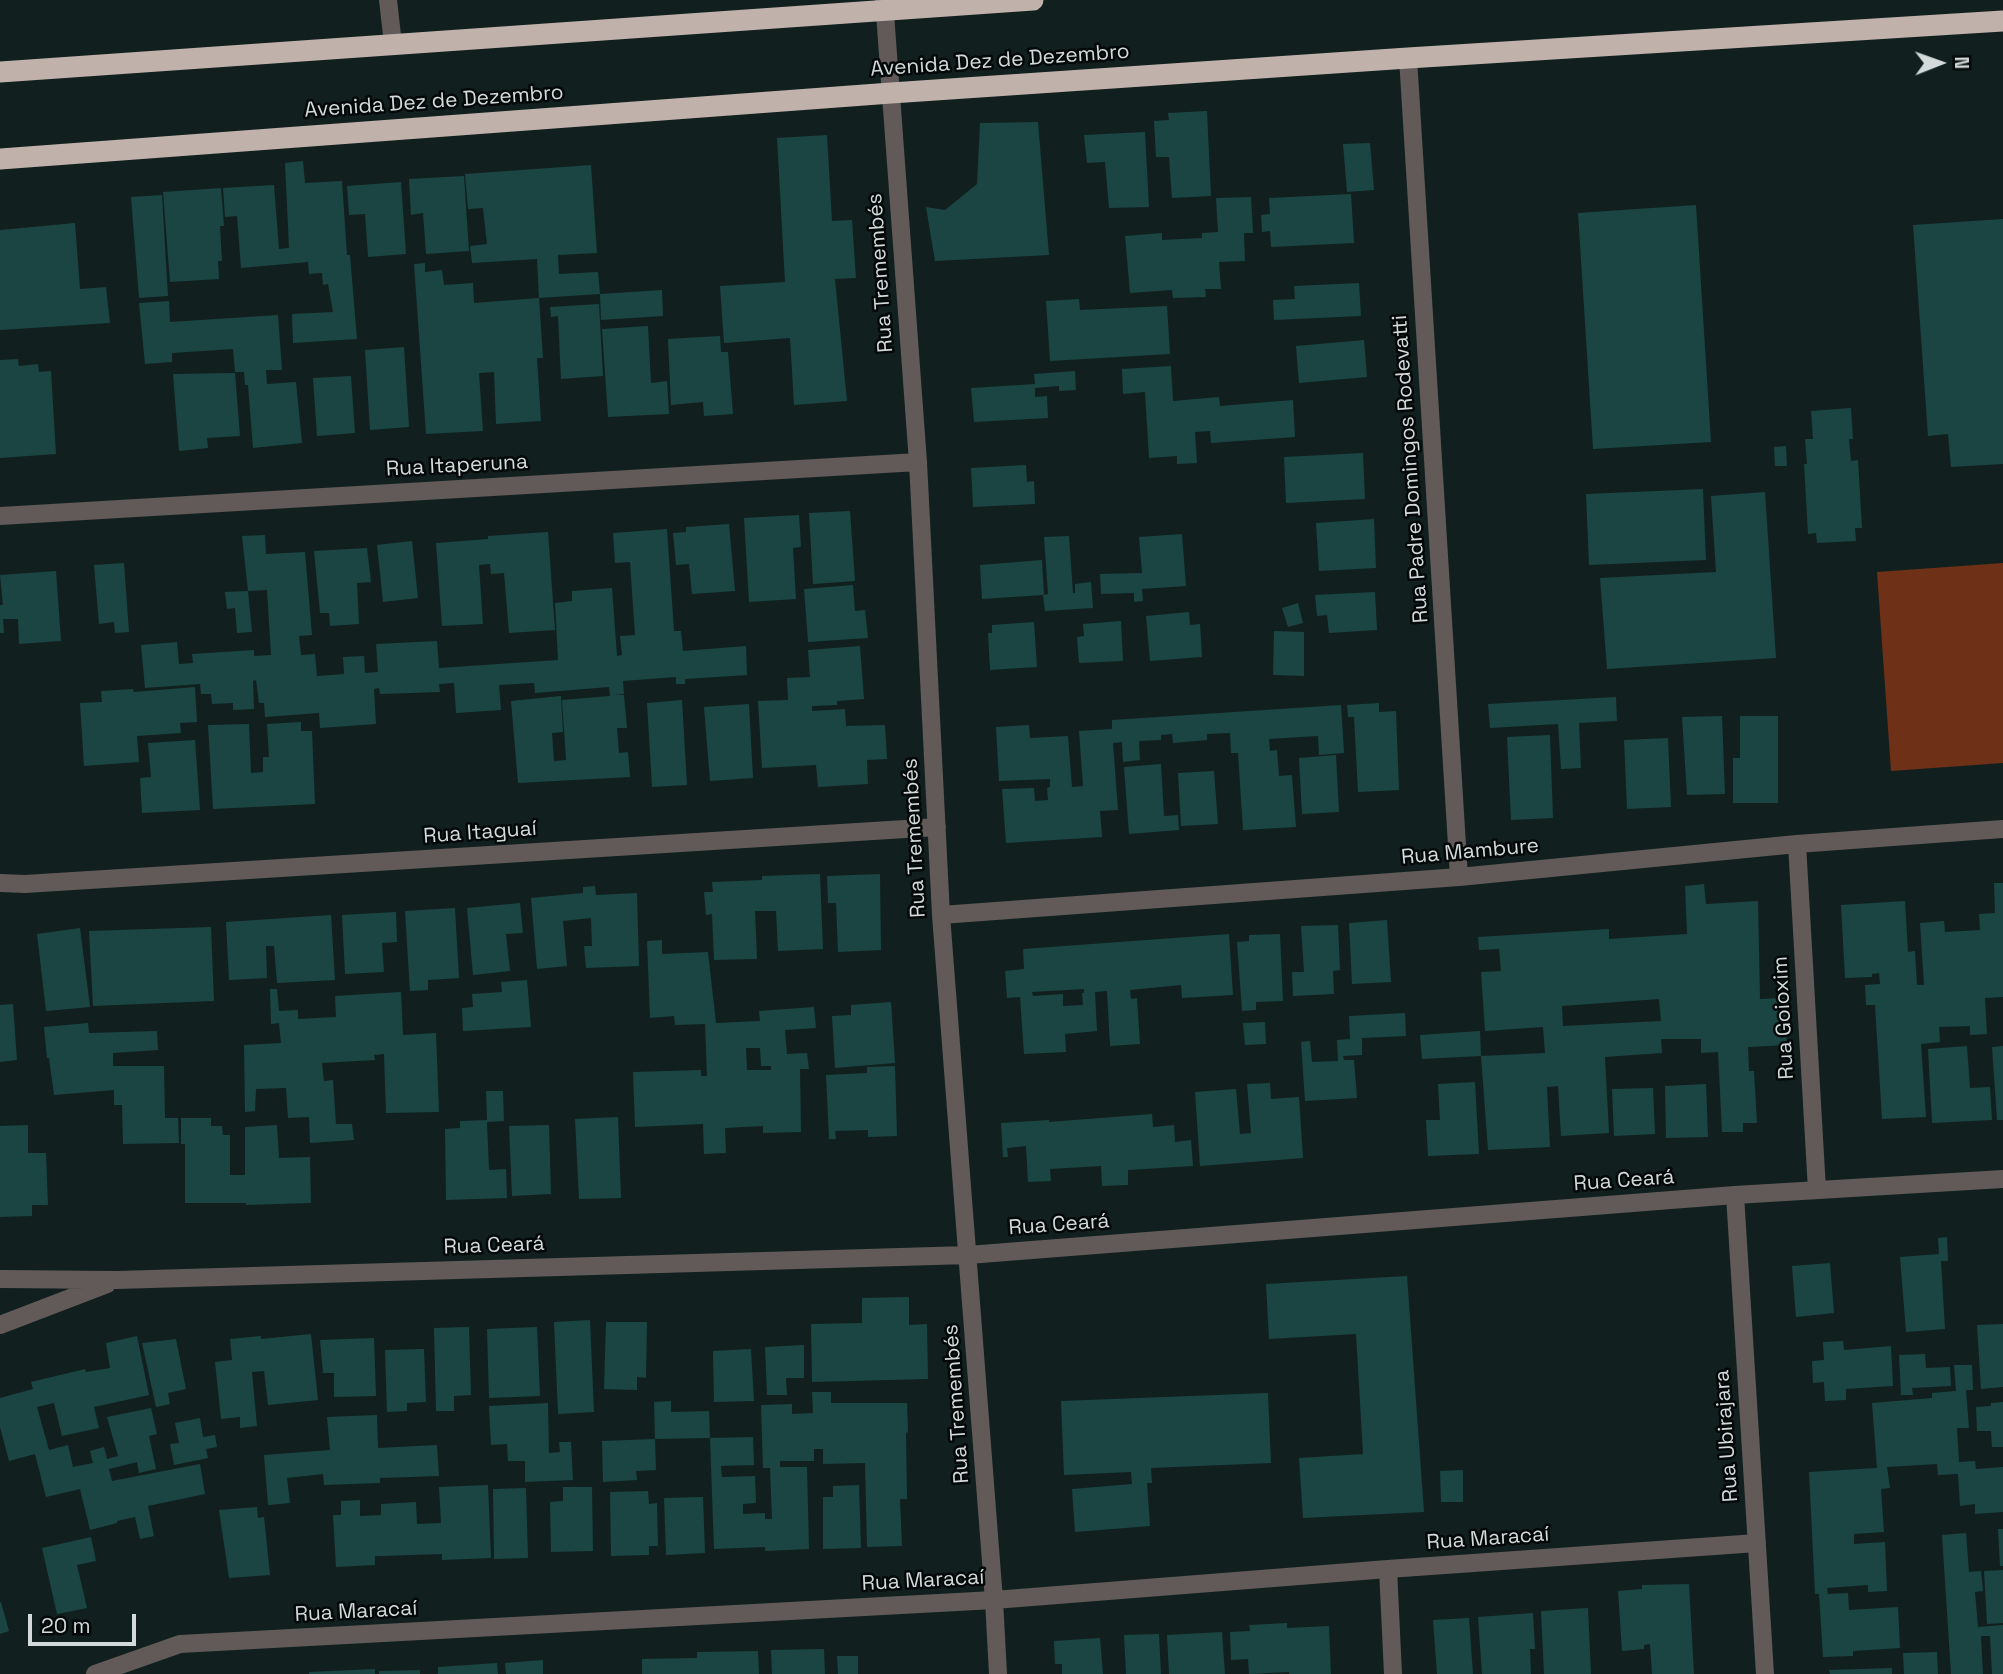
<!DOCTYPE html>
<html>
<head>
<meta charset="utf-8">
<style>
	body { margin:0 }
	#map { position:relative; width:2003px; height:1674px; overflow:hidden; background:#11201f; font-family:"Space Grotesk",sans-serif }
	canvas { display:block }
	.north { position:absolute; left:1905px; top:28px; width:70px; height:70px; -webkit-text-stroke:5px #040808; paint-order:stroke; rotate:89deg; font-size:19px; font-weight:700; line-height:28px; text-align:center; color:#d2dbda }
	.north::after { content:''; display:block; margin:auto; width:24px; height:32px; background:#d2dbda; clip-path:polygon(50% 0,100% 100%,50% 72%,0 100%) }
	.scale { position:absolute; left:28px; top:1614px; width:108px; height:32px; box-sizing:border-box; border:4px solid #d2dbda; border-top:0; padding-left:9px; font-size:21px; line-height:24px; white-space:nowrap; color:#d2dbda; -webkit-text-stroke:5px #040808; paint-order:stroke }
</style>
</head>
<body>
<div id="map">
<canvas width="2003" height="1674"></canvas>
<div class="north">N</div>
<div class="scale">20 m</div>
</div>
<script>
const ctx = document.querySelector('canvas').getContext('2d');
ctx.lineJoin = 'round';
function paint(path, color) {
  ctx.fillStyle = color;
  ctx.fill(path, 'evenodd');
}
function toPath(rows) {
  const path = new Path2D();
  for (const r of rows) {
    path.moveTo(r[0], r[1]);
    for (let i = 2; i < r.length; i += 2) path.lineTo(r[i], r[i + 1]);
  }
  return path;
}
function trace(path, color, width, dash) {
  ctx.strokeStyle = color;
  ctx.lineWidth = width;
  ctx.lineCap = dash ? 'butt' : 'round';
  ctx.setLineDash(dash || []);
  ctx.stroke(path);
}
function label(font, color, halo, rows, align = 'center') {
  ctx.font = font + ' "Space Grotesk",sans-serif';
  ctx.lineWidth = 5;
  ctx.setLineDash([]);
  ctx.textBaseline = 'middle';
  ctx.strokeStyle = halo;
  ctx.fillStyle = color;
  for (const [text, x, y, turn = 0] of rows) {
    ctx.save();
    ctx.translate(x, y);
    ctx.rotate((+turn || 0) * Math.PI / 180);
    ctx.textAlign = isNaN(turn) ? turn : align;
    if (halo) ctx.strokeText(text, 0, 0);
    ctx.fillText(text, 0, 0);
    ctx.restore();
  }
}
paint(toPath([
	[2003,563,2003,763,1891,771,1877,572]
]), '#6e3016');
paint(toPath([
	[1207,111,1211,196,1172,198,1169,157,1156,157,1154,121,1169,120,1168,113],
	[1038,122,1049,255,935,261,926,207,945,210,977,184,980,123],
	[1145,132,1149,207,1109,208,1105,162,1087,163,1084,135],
	[827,135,832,221,852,220,856,278,835,279,847,401,794,405,790,338,724,343,720,286,785,282,777,138],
	[1370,143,1374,190,1347,192,1343,144],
	[303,161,305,183,342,181,347,255,350,255,357,339,293,343,292,314,333,312,328,284,323,285,322,273,309,274,308,262,241,268,237,216,225,217,223,188,274,185,279,249,289,248,285,163],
	[591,165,597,253,558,255,559,274,598,272,600,294,539,298,543,358,537,358,541,421,496,424,494,372,479,373,483,431,426,434,414,264,425,263,425,272,442,270,444,285,473,283,474,303,539,298,537,259,472,263,470,246,487,244,483,208,468,209,465,174],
	[464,176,469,251,426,254,423,213,411,215,409,179],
	[401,182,406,254,368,257,365,214,349,215,347,186],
	[221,188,224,226,220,226,222,261,218,261,219,279,170,282,163,192],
	[1351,194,1354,243,1271,247,1270,231,1262,232,1261,215,1270,214,1269,198],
	[162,195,168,296,139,298,131,197],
	[1251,197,1253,233,1244,233,1245,261,1219,262,1221,289,1205,289,1206,297,1173,298,1172,290,1130,293,1125,236,1162,233,1162,240,1202,238,1202,233,1218,232,1216,198],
	[1696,205,1711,442,1593,449,1578,213],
	[2003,219,2003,464,1951,467,1948,434,1928,436,1913,225],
	[75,223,80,289,106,287,110,323,0,330,0,230],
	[1359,283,1361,316,1274,320,1273,300,1295,299,1294,286],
	[662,290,663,316,601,320,600,294],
	[1079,299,1080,310,1167,306,1170,354,1050,361,1046,301],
	[169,301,170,322,278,315,282,370,266,370,267,384,296,382,302,443,253,448,248,385,245,385,244,372,235,372,233,349,172,353,172,362,145,364,139,303],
	[599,304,603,376,561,379,558,316,551,317,550,307],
	[648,326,651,383,667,381,669,414,608,417,602,329],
	[720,336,721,352,728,352,733,414,704,416,703,402,671,405,668,339],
	[1364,340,1367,377,1299,383,1296,346],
	[404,347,409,427,370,430,365,350],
	[18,359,19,366,38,364,39,372,51,371,56,454,0,458,0,360],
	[1171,366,1173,401,1219,397,1220,406,1293,400,1295,437,1211,443,1210,431,1195,432,1197,463,1177,464,1177,456,1149,458,1145,392,1123,394,1122,369],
	[1075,371,1076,390,1059,391,1059,386,1035,388,1035,397,1047,396,1048,418,974,422,971,388,1035,384,1034,374],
	[235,373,240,436,207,438,208,448,179,451,173,374],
	[351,376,355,433,317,436,313,378],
	[1851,408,1853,439,1849,439,1851,461,1858,460,1862,528,1855,528,1856,541,1817,543,1816,533,1808,534,1804,464,1807,464,1805,439,1813,439,1811,411],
	[1786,446,1787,466,1775,466,1774,447],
	[1363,453,1365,499,1286,503,1284,457],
	[1026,465,1027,482,1034,481,1035,504,973,507,971,468],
	[1703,489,1706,560,1589,565,1586,494],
	[1765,492,1776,658,1607,669,1600,578,1716,572,1711,496],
	[850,511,855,581,813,584,809,513],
	[799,515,801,547,793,548,796,599,749,602,744,518],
	[1374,519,1376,568,1319,571,1316,523],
	[729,524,735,591,692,594,689,564,676,565,673,533,686,532,686,527],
	[667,529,674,631,681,631,683,651,746,646,747,675,685,679,685,684,676,684,676,677,623,681,624,694,614,695,624,695,627,728,617,728,619,753,628,752,630,777,518,783,511,701,561,696,563,732,552,733,554,761,566,760,562,700,610,696,609,687,535,693,534,683,499,685,501,710,456,713,454,683,439,684,440,692,380,694,379,688,374,689,376,724,320,728,319,713,265,717,264,703,259,703,256,680,253,681,254,709,233,710,233,703,212,704,211,694,201,694,200,684,145,688,141,645,177,642,179,664,193,663,192,654,254,650,254,656,271,655,267,590,248,591,252,632,237,633,235,608,227,609,225,592,248,591,242,536,265,535,266,554,305,552,312,635,299,636,301,655,315,654,317,676,344,674,343,657,364,656,365,673,378,672,376,644,437,641,439,668,558,660,555,603,572,601,572,591,612,588,617,656,622,655,620,636,635,635,630,562,615,563,613,533],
	[548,532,555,630,509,633,504,573,491,574,490,564,479,565,483,624,442,626,436,543,488,539,488,536],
	[1182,534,1186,586,1142,589,1143,601,1134,602,1134,593,1101,594,1100,574,1142,573,1139,537],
	[1069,536,1073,593,1075,593,1075,584,1091,582,1093,608,1045,611,1043,595,982,599,980,565,1042,560,1044,595,1048,594,1044,537],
	[412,541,418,598,383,602,377,545],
	[367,548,371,582,357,583,359,624,330,626,329,613,320,613,314,551],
	[124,563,129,632,115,633,114,622,99,624,94,565],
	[56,571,61,641,19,644,18,619,3,619,4,633,0,633,0,605,3,605,0,575],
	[853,585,855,611,865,610,868,638,808,642,804,589],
	[1375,592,1377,630,1329,633,1327,615,1317,616,1315,595],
	[1298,603,1303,623,1288,627,1282,608],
	[1189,612,1190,625,1200,624,1202,657,1150,661,1146,616],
	[1121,621,1123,661,1079,663,1077,637,1084,636,1083,624],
	[1034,622,1037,667,990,670,988,633,992,633,992,625],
	[1274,631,1304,632,1304,676,1273,675],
	[860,646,864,699,837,701,837,705,812,706,812,711,845,709,846,726,885,725,887,759,867,760,868,784,818,787,816,765,762,768,758,701,788,700,787,678,810,677,808,650],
	[195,687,197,722,180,723,181,733,137,736,139,762,84,766,80,703,102,702,101,691,133,689,134,692],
	[1616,697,1617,721,1579,723,1581,768,1561,769,1558,724,1490,728,1488,704],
	[682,700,687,785,652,787,647,703],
	[1379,703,1379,712,1396,711,1399,790,1358,792,1354,717,1348,717,1347,705],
	[749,704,753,778,710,781,704,707],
	[1341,705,1344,753,1319,755,1318,736,1269,739,1270,751,1277,750,1279,776,1292,775,1296,827,1243,830,1238,753,1231,753,1230,733,1207,734,1207,740,1173,743,1172,734,1161,735,1161,740,1139,741,1140,760,1123,762,1122,742,1113,743,1118,810,1100,811,1102,837,1006,843,1002,789,1034,788,1035,801,1048,800,1047,788,1050,787,1050,779,999,781,996,727,1029,725,1030,738,1068,736,1072,787,1083,786,1079,731,1112,729,1112,720],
	[1722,716,1725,794,1687,795,1682,717],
	[1740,716,1778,716,1778,803,1733,803,1733,758,1740,758],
	[301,722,301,731,312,731,315,804,213,809,208,725,249,724,251,773,263,772,263,757,269,757,267,724],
	[1550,735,1553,818,1511,820,1507,737],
	[1668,738,1671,807,1627,809,1624,740],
	[195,740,200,810,142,813,140,778,151,777,148,743],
	[1336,755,1339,812,1302,814,1299,758],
	[1161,764,1164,816,1178,815,1179,830,1129,834,1124,767],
	[1214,771,1218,824,1181,826,1178,773],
	[820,874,823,949,778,951,776,911,755,911,757,959,714,960,712,914,706,915,704,892,713,892,712,882,762,880,762,876],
	[880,874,881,950,838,952,836,903,828,903,827,876],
	[1994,883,2003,883,2003,997,1985,998,1987,1034,1970,1035,1970,1026,1939,1027,1940,1042,1921,1044,1926,1117,1882,1119,1875,1005,1866,1005,1865,985,1880,984,1879,973,1872,974,1872,977,1845,978,1841,905,1905,901,1908,952,1915,951,1917,985,1924,985,1920,923,1944,921,1945,932,1980,930,1979,914,1995,913],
	[1704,884,1706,904,1758,901,1760,999,1785,998,1787,1045,1748,1047,1749,1071,1754,1071,1757,1123,1743,1123,1743,1132,1722,1132,1718,1052,1701,1053,1701,1039,1661,1039,1662,1053,1605,1057,1609,1133,1561,1136,1558,1086,1547,1087,1550,1147,1488,1150,1481,1056,1422,1059,1420,1035,1480,1031,1481,1056,1545,1053,1543,1027,1485,1031,1481,972,1501,971,1499,949,1479,950,1478,937,1609,929,1609,939,1687,934,1685,886],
	[1659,999,1661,1021,1563,1026,1562,1006],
	[595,886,596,895,637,893,639,966,586,968,584,946,592,946,591,918,563,921,567,966,537,969,531,898,583,893,583,887],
	[520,903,523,933,506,934,510,971,473,975,467,908],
	[455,908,459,978,428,980,428,990,410,991,405,911],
	[396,912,397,942,382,943,384,972,345,974,342,915],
	[331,915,335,980,277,983,274,946,266,946,267,978,229,980,226,922],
	[1387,920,1391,982,1352,984,1349,923],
	[1338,925,1340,970,1333,971,1334,994,1293,996,1292,972,1304,972,1301,926],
	[211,927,214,1001,93,1006,89,931],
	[80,928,90,1007,46,1011,37,934],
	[1229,934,1233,995,1182,998,1181,985,1130,990,1131,999,1137,998,1140,1044,1110,1046,1107,991,1095,992,1097,1031,1065,1034,1066,1052,1024,1054,1020,997,1007,998,1005,971,1024,969,1023,949],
	[1084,989,1084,993,1082,993,1083,1005,1063,1006,1063,994,1033,996,1032,992],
	[1280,934,1283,1001,1256,1002,1256,1010,1242,1011,1237,942,1249,941,1249,935],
	[662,940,662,954,708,952,716,1023,760,1021,759,1011,814,1007,816,1028,785,1030,787,1054,807,1053,809,1069,800,1069,801,1132,763,1133,763,1126,725,1128,726,1153,704,1154,703,1124,635,1127,633,1072,701,1070,701,1076,707,1076,705,1024,675,1025,674,1016,650,1018,647,941],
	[746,1048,760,1048,761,1066,771,1066,771,1070,747,1070],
	[527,980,531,1027,463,1031,462,1008,473,1007,472,994,502,992,501,982],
	[270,989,277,989,279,1011,298,1010,298,1019,336,1017,335,996,401,992,403,1035,436,1033,439,1112,386,1113,384,1054,374,1055,375,1060,322,1063,324,1081,333,1080,336,1124,352,1124,354,1140,310,1143,309,1117,288,1118,286,1088,256,1089,255,1111,245,1112,244,1045,281,1043,279,1023,271,1024],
	[891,1002,895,1063,835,1068,832,1016,851,1015,851,1005],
	[13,1004,17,1060,0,1062,0,1005],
	[1405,1013,1406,1036,1362,1038,1362,1055,1343,1056,1344,1060,1354,1060,1357,1098,1305,1101,1301,1042,1310,1041,1312,1062,1338,1061,1337,1040,1350,1039,1349,1016],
	[1265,1022,1266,1044,1245,1045,1243,1023],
	[88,1023,89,1033,157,1031,158,1050,113,1053,113,1066,164,1066,165,1118,178,1118,179,1143,123,1144,122,1105,114,1105,114,1090,54,1095,49,1058,47,1058,44,1027],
	[1967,1046,1970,1088,1990,1087,1992,1120,1932,1123,1928,1049],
	[2003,1046,2003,1120,1997,1120,1992,1047],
	[895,1066,897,1136,868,1137,868,1130,835,1131,836,1139,829,1139,826,1075,867,1073,867,1067],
	[1475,1082,1479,1154,1428,1156,1426,1120,1440,1120,1438,1084],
	[1270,1083,1271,1099,1299,1097,1303,1158,1200,1166,1195,1092,1236,1089,1240,1134,1251,1133,1247,1084],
	[1706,1084,1708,1137,1666,1138,1665,1086],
	[1653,1088,1655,1134,1614,1136,1612,1089],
	[486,1091,503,1091,504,1121,487,1122,489,1170,506,1169,507,1198,446,1200,445,1129,460,1128,460,1121,487,1120],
	[1152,1114,1153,1127,1174,1125,1175,1142,1191,1140,1193,1166,1128,1170,1128,1185,1102,1186,1101,1166,1050,1169,1051,1181,1028,1182,1026,1146,1007,1148,1008,1157,1003,1157,1001,1123,1049,1120,1049,1122],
	[618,1117,621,1198,579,1199,575,1119],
	[181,1118,211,1118,211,1126,222,1126,223,1135,230,1135,230,1175,245,1175,245,1127,277,1125,279,1158,310,1157,311,1203,246,1205,246,1203,185,1203,185,1144,181,1144],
	[28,1125,28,1153,46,1153,48,1205,32,1205,32,1216,0,1217,0,1126],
	[549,1125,551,1194,512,1196,509,1126],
	[1947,1237,1948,1261,1941,1261,1945,1329,1906,1332,1900,1257,1939,1254,1938,1238],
	[1830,1263,1834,1313,1796,1317,1792,1266],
	[1407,1276,1424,1512,1303,1518,1299,1458,1363,1454,1356,1334,1269,1339,1266,1284],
	[909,1297,909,1325,927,1324,928,1379,812,1382,811,1324,862,1323,862,1298],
	[590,1320,594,1412,558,1414,554,1322],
	[606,1322,647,1322,646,1378,637,1377,637,1390,604,1389],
	[2003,1324,2003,1387,1981,1389,1977,1325],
	[469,1327,471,1395,454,1396,454,1411,436,1411,434,1328],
	[537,1327,540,1396,489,1398,487,1329],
	[311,1334,318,1400,268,1405,264,1371,252,1372,257,1426,240,1428,240,1417,221,1419,215,1362,232,1360,230,1339,261,1336,261,1339],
	[137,1336,149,1395,94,1407,99,1428,62,1436,54,1403,37,1407,49,1450,68,1445,73,1467,93,1463,90,1451,104,1447,107,1459,118,1456,107,1417,151,1408,157,1434,149,1436,156,1469,139,1473,137,1462,109,1469,112,1481,200,1464,205,1494,148,1506,154,1536,140,1539,135,1517,117,1521,117,1523,90,1530,80,1489,46,1497,35,1454,9,1461,0,1427,0,1398,33,1389,31,1382,85,1369,86,1372,110,1368,106,1343],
	[374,1338,376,1396,334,1397,334,1373,323,1373,320,1340],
	[176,1339,186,1389,168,1393,170,1404,156,1407,142,1343],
	[1843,1341,1844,1350,1891,1346,1893,1386,1846,1389,1846,1400,1825,1401,1824,1382,1813,1383,1812,1361,1824,1360,1823,1342],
	[804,1345,804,1378,786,1378,787,1395,767,1395,765,1347],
	[424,1349,426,1402,407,1403,407,1411,387,1412,385,1350],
	[751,1349,754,1401,714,1402,713,1351],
	[1925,1354,1926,1368,1950,1367,1951,1386,1912,1388,1913,1395,1901,1395,1899,1355],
	[1954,1365,1972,1365,1973,1390,1966,1390,1969,1428,1957,1428,1959,1462,1975,1461,1976,1469,2003,1467,2003,1512,1975,1514,1975,1504,1960,1506,1958,1474,1938,1475,1937,1464,1887,1467,1890,1488,1881,1489,1884,1532,1854,1534,1854,1544,1885,1542,1887,1591,1868,1592,1868,1585,1827,1588,1828,1594,1848,1593,1849,1610,1898,1607,1900,1648,1853,1651,1853,1656,1823,1657,1819,1594,1815,1594,1809,1472,1877,1468,1872,1403,1932,1398,1932,1393,1956,1391],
	[812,1392,831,1392,831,1403,907,1403,908,1432,906,1433,907,1499,900,1499,902,1546,867,1547,865,1463,823,1464,823,1449,814,1449,814,1461,780,1461,780,1467,807,1467,809,1549,765,1551,765,1547,714,1549,710,1438,753,1437,754,1465,721,1466,722,1477,755,1476,756,1503,743,1504,743,1514,765,1513,765,1519,772,1519,770,1468,763,1468,761,1405,792,1404,792,1414,813,1413],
	[1268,1393,1271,1463,1151,1468,1152,1483,1147,1483,1150,1526,1075,1532,1072,1489,1132,1484,1131,1472,1064,1475,1061,1401],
	[671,1401,671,1412,709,1411,710,1438,655,1439,656,1470,636,1471,637,1480,603,1482,602,1441,655,1439,654,1402],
	[2003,1402,2003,1447,1992,1447,1991,1431,1977,1431,1976,1407,1991,1406,1991,1403],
	[548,1403,549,1453,560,1452,559,1442,571,1442,573,1480,525,1482,525,1461,508,1461,507,1444,491,1445,489,1406],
	[377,1415,378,1448,437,1445,439,1476,380,1478,380,1483,324,1485,323,1474,287,1478,290,1503,268,1505,264,1455,330,1450,327,1417],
	[200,1418,203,1437,215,1435,217,1447,206,1449,208,1458,174,1465,170,1444,179,1443,175,1423],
	[1463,1470,1463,1502,1441,1502,1440,1471],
	[488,1485,491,1558,442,1560,442,1554,383,1556,375,1556,375,1565,336,1567,333,1515,341,1515,341,1501,360,1500,360,1516,381,1515,381,1504,416,1502,417,1524,441,1523,439,1487],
	[859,1485,861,1548,823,1549,823,1497,833,1497,833,1486],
	[563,1487,592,1487,593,1551,551,1552,550,1502,563,1501],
	[526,1488,528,1558,494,1559,493,1489],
	[648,1491,649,1504,657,1503,658,1546,649,1546,649,1555,611,1556,610,1492],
	[703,1497,705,1553,666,1555,664,1498],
	[257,1507,258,1518,264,1517,270,1575,229,1578,219,1510],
	[1998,1529,2003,1529,2003,1566,2000,1566],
	[1966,1533,1969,1572,1981,1571,1983,1591,1975,1592,1978,1627,2003,1625,2003,1674,1992,1674,1990,1636,1981,1636,1983,1674,1951,1674,1942,1535],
	[91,1537,96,1561,77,1565,87,1608,57,1614,42,1548],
	[2003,1570,2003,1623,1987,1624,1984,1571],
	[1689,1584,1694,1674,1652,1674,1650,1644,1644,1645,1644,1649,1622,1651,1618,1591,1642,1589,1642,1585],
	[1,1602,9,1631,0,1634,0,1603],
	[1588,1608,1591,1674,1544,1674,1541,1611],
	[1533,1613,1535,1649,1530,1649,1531,1674,1482,1674,1478,1617],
	[1469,1618,1473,1674,1437,1674,1433,1620],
	[1287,1623,1287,1628,1329,1626,1331,1674,1289,1674,1289,1672,1249,1674,1248,1659,1231,1660,1230,1632,1250,1631,1249,1625],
	[1222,1632,1225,1674,1169,1674,1167,1635],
	[1159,1634,1161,1674,1126,1674,1124,1635],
	[1100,1638,1103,1674,1062,1674,1062,1664,1055,1664,1054,1641],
	[824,1649,825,1674,772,1674,771,1650],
	[758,1651,759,1674,642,1674,642,1659,697,1658,697,1652],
	[1937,1652,1938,1674,1904,1674,1903,1653],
	[837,1656,858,1656,858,1674,838,1674],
	[543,1660,543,1674,506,1674,505,1663],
	[497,1663,498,1674,438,1674,438,1667],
	[1892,1668,1892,1674,1830,1674,1829,1670],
	[375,1669,375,1674,309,1674,309,1672],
	[420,1670,420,1674,379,1674,379,1671]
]), '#1a4543');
trace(toPath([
	[388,0,393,44],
	[884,0,918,462,941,915,994,1600,998,1674],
	[1408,58,1459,877],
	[0,516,918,462],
	[1797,844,1817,1190],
	[0,883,25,884,937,827],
	[941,915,1459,877,1797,844,2003,829],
	[1735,1195,1765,1674],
	[0,1279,117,1280,968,1255,1735,1195,2003,1179],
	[0,1325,107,1284],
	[1388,1569,1393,1674],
	[95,1674,180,1644,994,1600,1388,1569,1757,1543]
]), '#615a58', 18);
trace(toPath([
	[0,72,1033,0],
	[0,159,891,93,1408,58,2003,21]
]), '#c1b1ab', 21);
label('21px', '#d2dbda', '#040808', [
	["Avenida Dez de Dezembro",1000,61,-4],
	["Avenida Dez de Dezembro",434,102,-4],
	["Rua Tremembés",881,273,-94],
	["Rua Itaperuna",457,466,-3],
	["Rua Padre Domingos Rodevatti",1411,469,-94],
	["Rua Itaguaí",480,833,-4],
	["Rua Tremembés",915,838,-93],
	["Rua Mambure",1470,852,-5],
	["Rua Goioxim",1784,1018,-93],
	["Rua Ceará",1624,1181,-4],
	["Rua Ceará",1059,1225,-4],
	["Rua Ceará",494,1246,-2],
	["Rua Tremembés",957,1404,-94],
	["Rua Ubirajara",1727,1436,-94],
	["Rua Maracaí",1488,1539,-4],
	["Rua Maracaí",923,1581,-3],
	["Rua Maracaí",356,1612,-3]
]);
</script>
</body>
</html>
